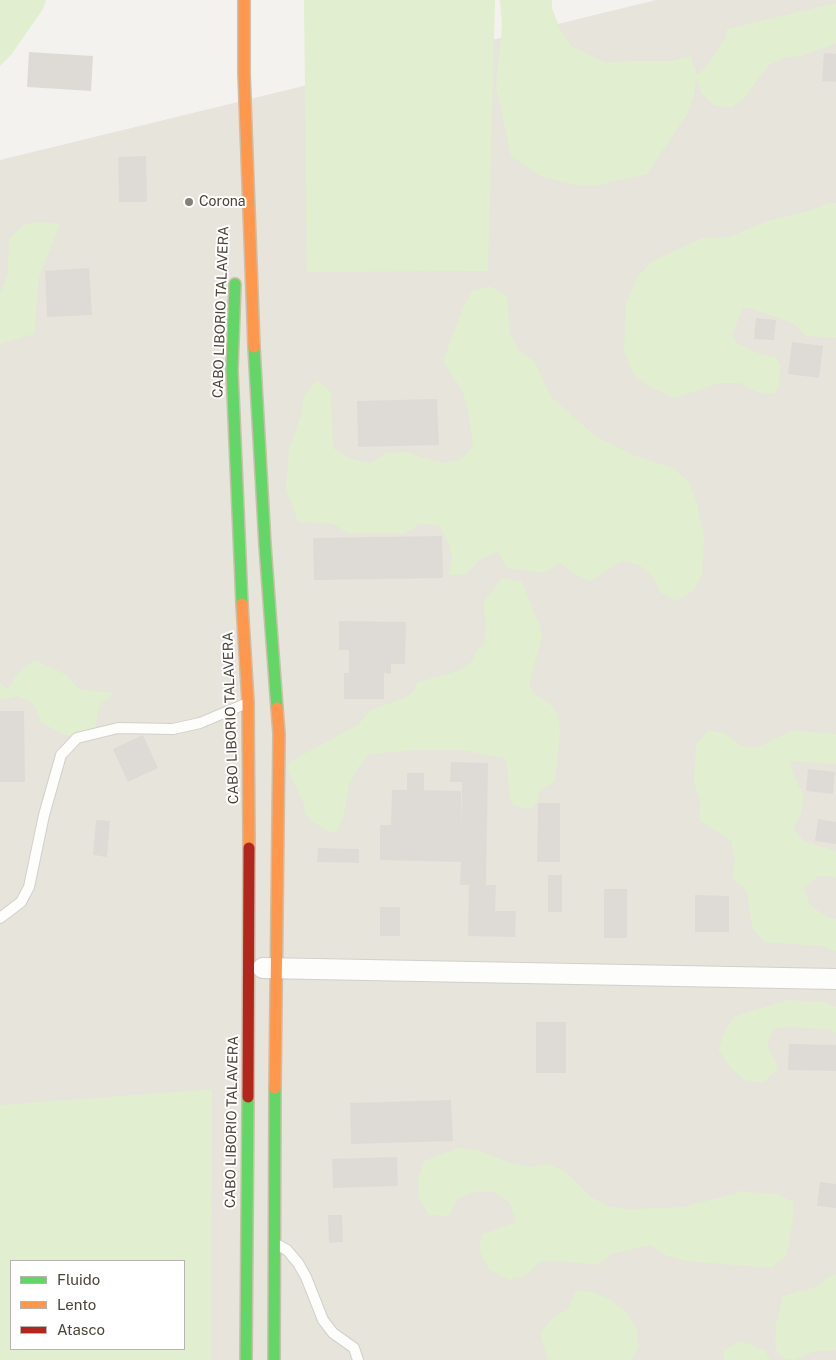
<!DOCTYPE html>
<html>
<head>
<meta charset="utf-8">
<style>
	body { margin:0 }
	#map { position:relative; width:836px; height:1360px; overflow:hidden; background:#f4f2ee; font-family:"Public Sans",sans-serif }
	canvas { display:block }
	.legend { position:absolute; left:10px; top:1260px; width:175px; height:90px; box-sizing:border-box; background:#fff; border:1px solid #b7b4b0; margin:0; padding:6px 9px; list-style:none; font-size:15px; color:#4b4439 }
	.legend li { display:flex; align-items:center; gap:10px; height:25px }
	.legend b { width:25px; border:1px solid #b7b4b0 }
</style>
</head>
<body>
<div id="map">
<canvas width="836" height="1360"></canvas>
<ul class="legend">
<li><b style="height:6px;background:#63d668"></b>Fluido</li>
<li><b style="height:6px;background:#ff974d"></b>Lento</li>
<li><b style="height:6px;background:#b3261e"></b>Atasco</li>
</ul>
</div>
<script>
const ctx = document.querySelector('canvas').getContext('2d');
ctx.lineJoin = 'round';
function paint(path, color) {
  ctx.fillStyle = color;
  ctx.fill(path, 'evenodd');
}
function toPath(rows) {
  const path = new Path2D();
  for (const r of rows) {
    path.moveTo(r[0], r[1]);
    for (let i = 2; i < r.length; i += 2) path.lineTo(r[i], r[i + 1]);
  }
  return path;
}
function trace(path, color, width, dash) {
  ctx.strokeStyle = color;
  ctx.lineWidth = width;
  ctx.lineCap = dash ? 'butt' : 'round';
  ctx.setLineDash(dash || []);
  ctx.stroke(path);
}
function label(font, color, halo, rows, align = 'center') {
  ctx.font = font + ' "Public Sans",sans-serif';
  ctx.lineWidth = 4;
  ctx.setLineDash([]);
  ctx.textBaseline = 'middle';
  ctx.strokeStyle = halo;
  ctx.fillStyle = color;
  for (const [text, x, y, turn = 0] of rows) {
    ctx.save();
    ctx.translate(x, y);
    ctx.rotate((+turn || 0) * Math.PI / 180);
    ctx.textAlign = isNaN(turn) ? turn : align;
    if (halo) ctx.strokeText(text, 0, 0);
    ctx.fillText(text, 0, 0);
    ctx.restore();
  }
}
paint(toPath([
	[656,0,836,0,836,1360,0,1360,0,160],
	[11,1261,184,1261,184,1349,11,1349]
]), '#e7e4dc');
paint(toPath([
	[0,0,46,0,43,9,11,55,0,66],
	[304,0,495,0,488,271,307,272],
	[500,0,552,0,552,8,560,29,571,46,606,63,626,61,671,61,691,56,697,75,706,67,726,37,727,29,836,3,836,43,802,56,784,57,768,66,746,96,732,108,714,105,701,93,696,77,694,95,688,113,647,174,594,186,577,185,542,177,511,156,496,86,502,26],
	[828,203,836,203,836,338,806,336,793,323,750,308,742,309,732,336,738,344,758,353,777,358,781,368,779,377,779,386,774,394,756,392,740,383,720,383,674,398,649,386,635,376,630,368,624,350,626,303,638,276,651,262,702,238,729,237,767,221,809,211],
	[41,222,60,224,39,276,34,334,0,344,0,294,7,275,9,239,23,225],
	[490,286,507,296,510,333,518,349,535,362,551,397,597,437,633,455,673,468,688,481,696,500,704,538,702,575,693,591,677,601,661,593,653,577,639,565,622,561,590,581,574,574,560,563,544,573,507,568,498,552,479,560,467,574,449,575,452,558,448,540,438,525,420,524,404,534,348,533,333,524,298,522,286,488,289,450,301,415,304,395,317,380,331,392,333,448,351,459,369,463,387,453,404,452,442,463,461,460,473,446,468,410,463,392,443,361,463,308,472,291],
	[502,578,522,582,540,627,542,637,529,685,534,693,550,704,557,713,560,731,555,781,539,791,538,800,532,808,523,808,513,805,510,797,506,759,462,750,415,750,370,754,358,768,349,785,344,815,336,833,327,831,312,821,305,814,304,804,288,771,289,762,358,725,370,710,407,697,414,690,418,682,451,673,462,669,472,661,477,649,484,646,486,619,483,610,484,601],
	[34,660,67,675,79,689,114,693,100,705,96,722,96,740,78,739,58,732,41,722,34,704,18,696,0,700,0,682,7,689,19,672],
	[709,730,726,734,741,746,758,747,793,730,836,734,836,764,790,761,795,779,804,795,801,813,793,829,805,842,836,851,836,877,819,876,804,889,810,905,827,917,836,919,836,951,822,946,764,942,752,928,747,891,732,878,735,860,731,841,699,820,700,800,694,783,696,744],
	[787,1000,824,1002,836,1007,836,1033,830,1030,791,1027,773,1029,767,1046,776,1062,777,1070,763,1083,744,1080,729,1066,718,1049,725,1031,735,1016],
	[212,1089,211,1360,0,1360,0,1105],
	[11,1261,184,1261,184,1349,11,1349],
	[458,1148,477,1150,513,1164,530,1167,548,1164,565,1171,591,1197,608,1206,627,1209,682,1207,737,1193,735,1191,778,1194,793,1202,793,1219,787,1255,772,1268,686,1261,667,1256,650,1245,611,1254,597,1265,559,1261,539,1262,526,1275,509,1280,489,1269,479,1251,482,1234,516,1222,510,1203,494,1192,474,1192,457,1199,449,1216,429,1215,419,1199,418,1179,424,1161],
	[836,1274,836,1350,812,1352,795,1360,786,1359,778,1354,775,1345,776,1324,783,1296,819,1286,825,1279],
	[576,1290,593,1292,611,1300,626,1312,636,1328,639,1347,631,1360,548,1360,540,1333,552,1318,568,1309],
	[740,1341,766,1351,770,1360,723,1360,724,1351]
]), '#e1eecf');
paint(toPath([
	[29,52,93,56,91,91,27,87],
	[824,53,836,54,836,82,822,81],
	[146,156,147,202,119,202,118,157],
	[89,268,92,315,47,317,45,271],
	[756,318,776,320,774,340,754,339],
	[792,342,823,346,819,378,788,374],
	[437,399,439,445,358,447,357,401],
	[442,536,443,578,314,580,313,538],
	[339,621,406,622,405,664,391,664,391,674,384,673,384,699,344,699,344,673,349,673,349,650,339,650],
	[0,711,24,711,25,782,0,782],
	[143,735,158,768,128,782,113,749],
	[451,762,488,763,486,885,496,885,495,911,516,911,515,937,468,936,469,885,460,885,461,862,380,860,380,825,391,825,392,790,407,790,407,773,424,773,424,790,461,791,462,826,462,782,450,782],
	[808,769,835,772,833,794,806,791],
	[538,803,560,803,560,862,537,862],
	[818,819,836,822,836,844,815,841],
	[96,820,110,821,107,857,93,855],
	[318,848,359,849,359,863,317,862],
	[548,875,562,875,562,912,548,912],
	[604,889,627,889,627,938,604,938],
	[695,895,729,896,729,932,695,932],
	[380,907,400,907,400,936,380,936],
	[536,1022,566,1022,566,1073,536,1073],
	[789,1044,836,1045,836,1071,788,1070],
	[451,1100,453,1141,351,1144,350,1103],
	[397,1157,398,1186,333,1188,332,1159],
	[820,1182,836,1184,836,1208,817,1206],
	[328,1215,342,1215,343,1242,329,1243]
]), '#dedbd6');
const lane = toPath([
	[0,918,21,902,29,887,44,815,61,755,77,738,118,728,173,729,200,723,245,704],
	[276,1244,287,1250,298,1263,306,1277,323,1320,333,1333,354,1348,358,1360]
]);
const street = toPath([
	[263,968,836,979]
]);
const fast = toPath([
	[235,284,232,370,242,604],
	[254,347,265,545,277,708],
	[246,1360,248,1097],
	[274,1360,275,1088]
]);
const slow = toPath([
	[244,0,244,73,254,347],
	[242,604,248,702,249,848],
	[275,1088,279,734,277,708]
]);
const jam = toPath([
	[248,1097,249,848]
]);
trace(lane, '#d2d0cb', 12);
trace(street, '#d2d0cb', 22);
trace(fast, '#ccbfa9', 14);
trace(slow, '#ccbfa9', 14);
trace(jam, '#ccbfa9', 14);
trace(lane, '#fdfdfc', 10);
trace(street, '#fdfdfc', 20);
trace(fast, '#63d668', 11);
trace(slow, '#ff974d', 11);
trace(jam, '#b3261e', 11);
for (const [x, y, r, color] of [
	[189,202,5,"#868178"]
]) {
  const dot = new Path2D();
  dot.arc(x, y, r, 0, 2 * Math.PI);
  ctx.fillStyle = color;
  ctx.fill(dot);
  trace(dot, '#fff', 2);
}
label('14px', '#4b4439', '#fff', [
	["Corona",199,202]
], 'left');
label('14px', '#4b4439', '#fff', [
	["CABO LIBORIO TALAVERA",221,312,-88],
	["CABO LIBORIO TALAVERA",231,718,-92],
	["CABO LIBORIO TALAVERA",232,1122,-89]
]);
</script>
</body>
</html>
